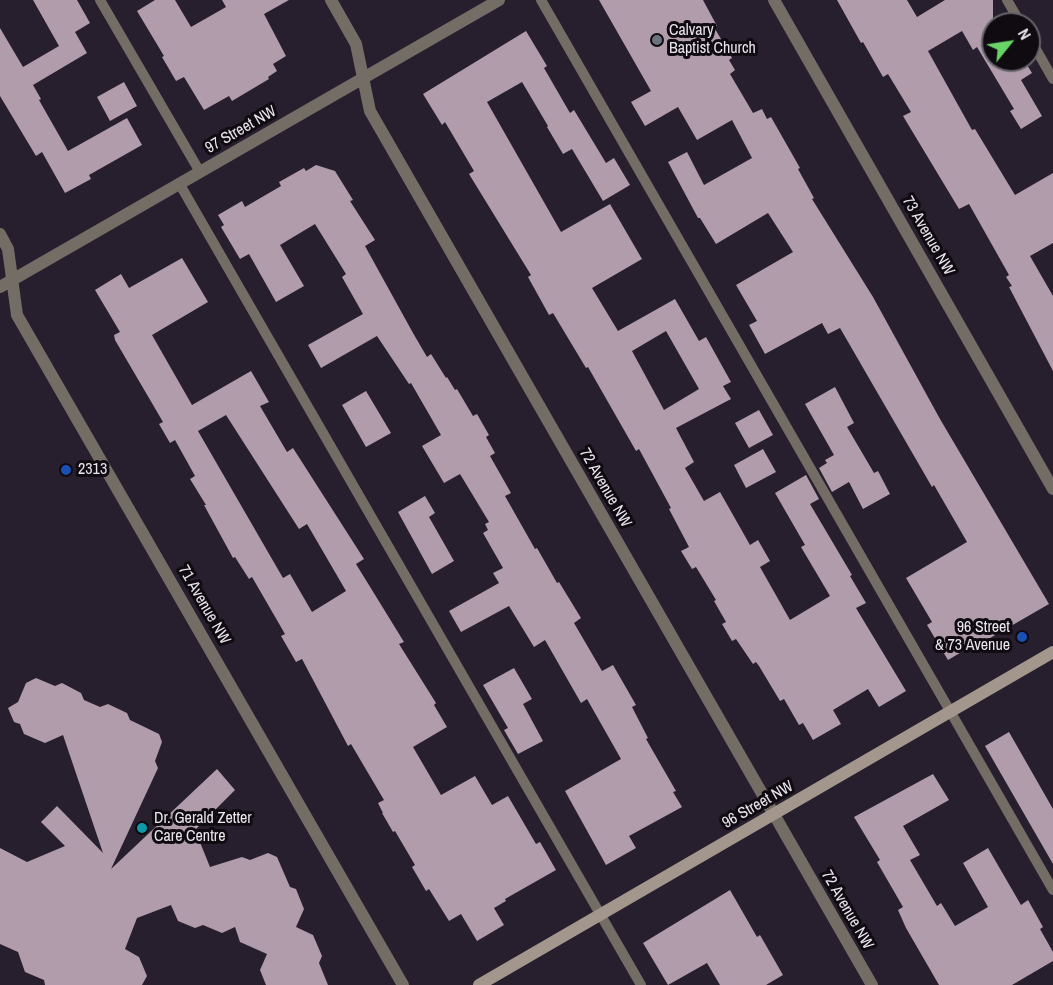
<!DOCTYPE html>
<html>
<head>
<meta charset="utf-8">
<style>
	body { margin:0 }
	#map { position:relative; width:1053px; height:985px; overflow:hidden; background:#281f2e; font-family:"Archivo Narrow",sans-serif }
	canvas { display:block }
	.north { position:absolute; left:981px; top:12px; width:60px; height:60px; box-sizing:border-box; background:#0f0b11; border:2px solid #666269; border-radius:50%; rotate:60deg; font-size:16px; font-weight:700; line-height:24px; text-align:center; color:#e9e4ee }
	.north::after { content:''; display:block; margin:auto; width:21px; height:27px; background:#67d465; clip-path:polygon(50% 0,100% 100%,50% 72%,0 100%) }
</style>
</head>
<body>
<div id="map">
<canvas width="1053" height="985"></canvas>
<div class="north">N</div>
</div>
<script>
const ctx = document.querySelector('canvas').getContext('2d');
ctx.lineJoin = 'round';
function paint(path, color) {
  ctx.fillStyle = color;
  ctx.fill(path, 'evenodd');
}
function toPath(rows) {
  const path = new Path2D();
  for (const r of rows) {
    path.moveTo(r[0], r[1]);
    for (let i = 2; i < r.length; i += 2) path.lineTo(r[i], r[i + 1]);
  }
  return path;
}
function trace(path, color, width, dash) {
  ctx.strokeStyle = color;
  ctx.lineWidth = width;
  ctx.lineCap = dash ? 'butt' : 'round';
  ctx.setLineDash(dash || []);
  ctx.stroke(path);
}
function label(font, color, halo, rows, align = 'center') {
  ctx.font = font + ' "Archivo Narrow",sans-serif';
  ctx.lineWidth = 6;
  ctx.setLineDash([]);
  ctx.textBaseline = 'middle';
  ctx.strokeStyle = halo;
  ctx.fillStyle = color;
  for (const [text, x, y, turn = 0] of rows) {
    ctx.save();
    ctx.translate(x, y);
    ctx.rotate((+turn || 0) * Math.PI / 180);
    ctx.textAlign = isNaN(turn) ? turn : align;
    if (halo) ctx.strokeText(text, 0, 0);
    ctx.fillText(text, 0, 0);
    ctx.restore();
  }
}
paint(toPath([
	[33,0,77,0,90,23,75,32,87,53,33,85,41,99,39,100,68,151,127,118,142,145,89,175,91,179,65,193,42,152,36,156,0,96,0,28,23,67,59,46],
	[155,0,175,0,191,27,226,7,222,0,289,0,264,14,286,56,273,64,277,71,268,77,269,79,232,101,229,96,204,110,184,77,176,81,162,57,164,56,137,11],
	[599,0,703,0,717,26,714,27,732,58,729,60,735,70,730,74,753,113,762,109,767,119,771,117,800,168,798,169,814,198,812,199,873,297,940,419,1049,604,978,645,977,643,948,660,927,625,932,622,906,578,967,542,934,485,932,487,840,328,828,334,822,323,765,354,749,325,757,321,736,285,793,252,768,213,716,244,700,218,698,218,668,162,687,152,704,185,752,158,732,120,697,140,678,107,645,126,631,102,651,91],
	[837,0,907,0,917,17,945,0,993,0,993,60,1024,60,1032,73,1021,80,1042,116,1021,129,1010,111,1014,109,977,47,973,50,962,31,928,51,972,130,975,129,1015,195,1053,173,1053,243,1030,256,1053,296,1053,371,1009,287,1012,286,1006,277,1009,275,969,204,959,209,903,116,911,112,888,74,883,77,863,42,861,43],
	[526,31,547,66,544,68,570,113,574,110,606,163,614,158,630,185,603,201,572,149,563,154,547,127,548,126,522,82,487,102,561,232,610,204,642,259,592,288,618,331,675,299,699,341,706,337,731,382,723,386,731,399,676,428,694,462,685,468,704,501,720,492,750,545,758,540,770,561,760,567,790,620,830,596,801,547,805,545,775,493,806,475,819,499,810,504,852,575,850,576,866,603,856,608,906,691,879,707,868,689,833,710,841,724,813,740,803,723,799,725,784,699,780,701,759,666,756,662,753,664,736,639,732,641,722,624,726,622,714,601,716,600,696,567,692,569,681,551,689,547,669,509,671,508,639,449,636,451,588,367,586,368,553,313,549,315,528,277,531,275,469,174,474,171,445,122,442,125,423,94],
	[666,331,699,389,664,410,632,351],
	[124,82,137,106,110,121,97,97],
	[316,165,335,171,353,200,350,201,375,240,365,246,413,333,427,357,431,354,446,378,447,377,455,390,457,389,473,416,477,414,489,435,486,437,495,453,490,456,511,493,505,496,535,549,537,548,557,583,559,582,581,618,574,623,602,671,613,665,636,705,632,707,648,738,646,739,676,791,673,792,682,807,629,836,636,848,606,865,565,791,621,759,587,699,581,703,545,640,534,647,509,606,461,632,449,611,499,583,493,573,503,568,483,533,488,530,485,524,489,522,460,474,444,483,422,446,441,435,411,383,409,384,377,336,321,368,308,345,363,314,342,277,346,274,315,224,280,245,304,286,276,302,249,254,240,259,221,227,224,225,218,215,242,201,245,207,281,186,279,182,304,168,306,171],
	[182,258,208,302,152,335,192,405,251,371,269,402,260,406,287,452,293,448,364,559,356,564,404,642,399,644,436,703,434,705,447,727,413,747,441,795,475,776,492,805,508,796,536,844,540,842,556,870,505,899,506,901,494,908,504,925,477,941,461,914,449,921,429,889,426,891,412,867,415,865,395,831,393,832,382,813,383,813,378,803,384,800,351,744,348,746,302,659,296,662,281,636,285,634,252,577,249,579,235,557,233,558,204,505,206,505,190,479,195,476,175,440,170,443,159,424,163,422,115,340,114,335,120,332,95,290,121,274,129,288],
	[226,415,299,529,307,524,346,591,312,612,290,574,283,578,198,431],
	[835,387,854,423,847,427,874,473,878,471,890,494,863,509,849,482,832,492,819,468,827,463,825,460,834,455,805,404],
	[366,391,391,433,366,447,342,405],
	[759,410,773,435,749,448,735,423],
	[763,449,776,472,746,488,734,465],
	[425,496,435,513,429,517,454,561,432,574,398,512],
	[514,668,532,699,523,704,543,741,518,754,504,730,508,728,483,685],
	[36,678,55,686,62,683,81,693,84,700,100,707,108,704,127,713,130,720,159,734,162,742,155,761,158,768,111,869,217,769,235,790,195,830,210,867,242,857,250,860,268,853,277,857,290,887,296,889,304,909,296,927,313,935,322,956,319,963,328,985,266,985,260,970,267,954,240,942,235,927,222,933,203,925,195,928,178,921,171,905,137,918,125,949,139,957,147,976,142,985,45,985,44,980,25,972,18,952,0,944,0,848,27,862,65,846,41,822,57,806,103,853,63,735,45,743,24,734,20,724,14,722,8,708,18,702,26,683],
	[1009,732,1053,809,1053,864,985,746],
	[933,774,949,800,903,826,920,855,910,860,937,906,941,903,955,926,988,907,963,863,988,848,1021,905,1028,900,1043,927,1040,929,1053,952,1053,961,1012,985,939,985,906,928,898,910,903,907,877,862,880,860,854,817],
	[730,890,757,937,760,935,783,975,766,985,720,985,707,963,668,985,643,943]
]), '#b09cab');
trace(toPath([
	[100,0,200,172],
	[541,0,1053,890],
	[1007,0,1021,24],
	[1029,37,1053,79],
	[179,183,641,985]
]), '#746d66', 10);
trace(toPath([
	[331,0,356,44,370,111,872,985],
	[774,0,1053,489],
	[0,234,8,249,17,315,403,985],
	[0,287,499,0]
]), '#746d66', 12);
trace(toPath([
	[479,985,1053,652]
]), '#a3978d', 12);
for (const [x, y, r, color] of [
	[657,40,6,"#6b7280"],
	[66,470,6,"#1a4fb4"],
	[1022,637,6,"#1a4fb4"],
	[142,828,6,"#0f9aa8"]
]) {
  const dot = new Path2D();
  dot.arc(x, y, r, 0, 2 * Math.PI);
  ctx.fillStyle = color;
  ctx.fill(dot);
  trace(dot, '#0f0b11', 2);
}
label('16px', '#e9e4ee', '#0f0b11', [
	["Calvary",669,31],
	["Baptist Church",669,49],
	["2313",78,470],
	["96 Street",1010,628,"right"],
	["& 73 Avenue",1010,646,"right"],
	["Dr. Gerald Zetter",154,819],
	["Care Centre",154,837]
], 'left');
label('16px', '#e9e4ee', '#0f0b11', [
	["97 Street NW",241,130,-30],
	["73 Avenue NW",928,236,60],
	["72 Avenue NW",605,488,60],
	["71 Avenue NW",204,605,60],
	["96 Street NW",758,805,-30],
	["72 Avenue NW",847,910,60]
]);
</script>
</body>
</html>
